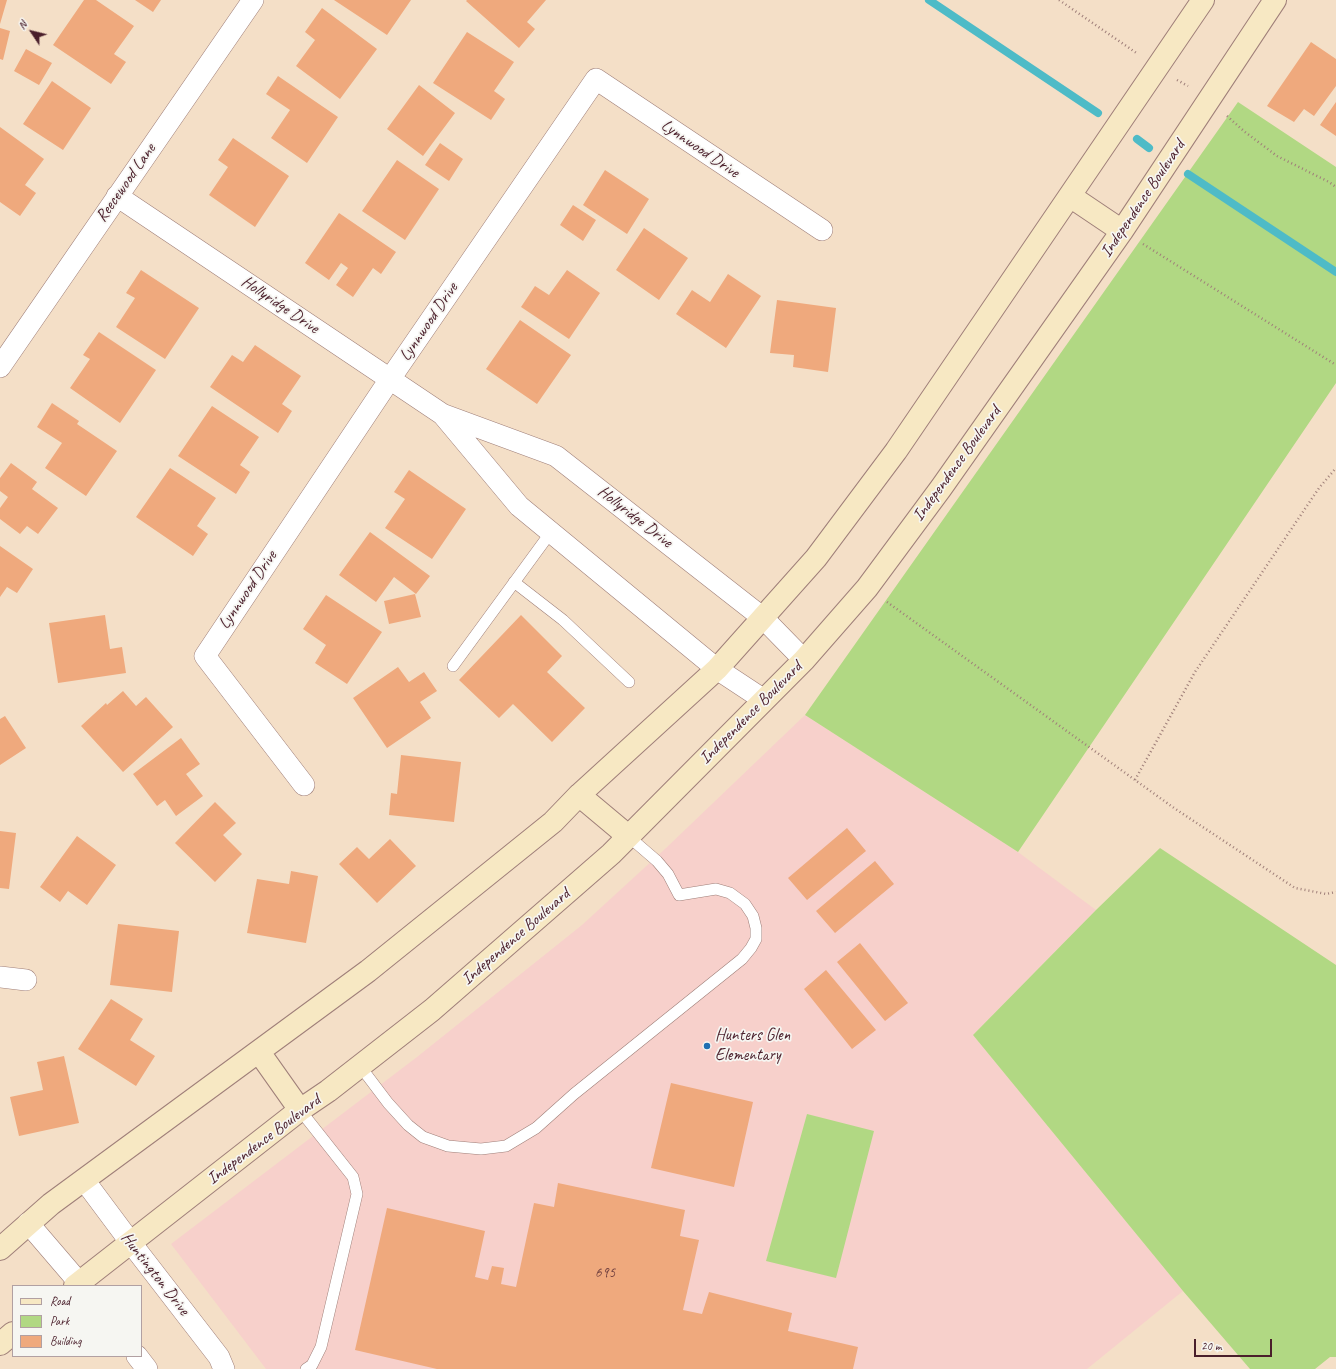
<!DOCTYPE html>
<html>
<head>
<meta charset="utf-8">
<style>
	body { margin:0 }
	#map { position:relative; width:1336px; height:1369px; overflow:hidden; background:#f4dfc7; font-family:Caveat,sans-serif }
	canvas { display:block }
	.legend { position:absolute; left:12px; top:1285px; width:130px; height:72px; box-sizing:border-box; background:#f6f6f2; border:1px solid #b1a0a2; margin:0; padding:5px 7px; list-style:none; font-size:12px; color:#4a1f2b }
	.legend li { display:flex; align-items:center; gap:8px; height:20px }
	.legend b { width:20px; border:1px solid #b1a0a2 }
	.north { position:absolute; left:12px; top:12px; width:40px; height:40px; -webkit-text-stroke:3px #f6f6f2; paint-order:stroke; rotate:305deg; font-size:11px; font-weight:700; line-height:16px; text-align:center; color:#4a1f2b }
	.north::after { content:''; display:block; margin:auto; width:14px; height:18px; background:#4a1f2b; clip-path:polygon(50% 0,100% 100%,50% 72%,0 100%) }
	.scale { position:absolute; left:1194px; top:1339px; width:78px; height:18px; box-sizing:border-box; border:2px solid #4a1f2b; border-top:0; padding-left:5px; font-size:12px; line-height:14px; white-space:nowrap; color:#4a1f2b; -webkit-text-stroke:3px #f6f6f2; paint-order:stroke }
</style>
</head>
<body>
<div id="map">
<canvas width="1336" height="1369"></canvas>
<ul class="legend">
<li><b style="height:5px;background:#f7e8c3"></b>Road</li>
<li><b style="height:11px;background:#b1d883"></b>Park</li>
<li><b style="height:11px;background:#efa97d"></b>Building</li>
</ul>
<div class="north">N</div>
<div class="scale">20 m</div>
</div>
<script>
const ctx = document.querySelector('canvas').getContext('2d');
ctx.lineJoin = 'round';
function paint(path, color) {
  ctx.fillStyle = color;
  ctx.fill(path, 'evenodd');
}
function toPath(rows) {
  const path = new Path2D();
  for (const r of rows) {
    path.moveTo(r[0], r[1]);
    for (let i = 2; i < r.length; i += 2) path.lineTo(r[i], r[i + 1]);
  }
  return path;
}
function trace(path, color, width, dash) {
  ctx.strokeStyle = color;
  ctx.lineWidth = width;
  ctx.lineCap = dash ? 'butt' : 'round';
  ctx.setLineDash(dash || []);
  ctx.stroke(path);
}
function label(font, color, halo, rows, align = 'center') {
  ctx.font = font + ' Caveat,sans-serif';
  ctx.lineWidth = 3.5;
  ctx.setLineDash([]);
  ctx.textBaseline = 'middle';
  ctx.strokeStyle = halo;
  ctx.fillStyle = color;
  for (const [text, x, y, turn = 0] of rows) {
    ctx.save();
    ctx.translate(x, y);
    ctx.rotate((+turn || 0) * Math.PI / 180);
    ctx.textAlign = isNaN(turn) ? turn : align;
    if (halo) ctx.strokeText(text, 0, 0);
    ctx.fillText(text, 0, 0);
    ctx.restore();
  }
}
paint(toPath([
	[805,715,1018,852,1096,910,973,1035,1183,1291,1087,1369,266,1369,171,1244,417,1057,582,925,666,848]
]), '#f7d0cb');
paint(toPath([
	[1238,102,1336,167,1336,383,1018,852,805,715],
	[1160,848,1336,965,1336,1357,1330,1357,1315,1369,1250,1369,1183,1291,973,1035,1096,910],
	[807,1114,874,1131,836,1278,766,1261]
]), '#b1d883');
trace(toPath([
	[929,0,1098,113],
	[1137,139,1149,148],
	[1188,174,1336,272]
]), '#4ebbc7', 8);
paint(toPath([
	[0,0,7,0,0,24],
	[84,0,96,0,134,26,114,54,126,62,111,84,53,45],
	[135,0,161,0,153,12],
	[334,0,411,0,387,35],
	[467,0,546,0,527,22,535,29,519,48,466,1],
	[322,8,377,49,340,99,296,66,315,40,305,32],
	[0,28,10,31,3,60,0,59],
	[467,32,514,62,494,91,505,99,491,120,433,83],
	[1311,42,1336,59,1336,86,1314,116,1304,109,1294,122,1267,106],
	[26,49,52,63,39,85,14,71],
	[278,76,338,117,307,163,271,138,290,110,266,94],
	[52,81,91,108,63,150,23,124],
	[419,85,455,113,423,156,387,129],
	[1336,102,1336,136,1320,125],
	[0,127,44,159,25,185,36,193,20,216,0,202],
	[233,138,289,176,255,227,209,195,228,167,218,160],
	[440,143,463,159,449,181,425,165],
	[397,160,439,189,405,240,362,211],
	[605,170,649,199,627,234,583,205],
	[573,205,596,220,583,241,560,225],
	[339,213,396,252,381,274,373,268,353,297,336,285,348,268,341,263,329,280,305,263],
	[644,228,688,258,659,300,616,270],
	[141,270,199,308,165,359,116,327,135,298,126,293],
	[567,270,600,293,569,339,521,307,535,286,549,295],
	[728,274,761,296,726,348,676,314,692,290,710,302],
	[777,300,836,308,828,372,793,367,794,355,770,353],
	[520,320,571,355,537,404,486,369],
	[99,332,156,370,120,423,70,388,90,359,83,355],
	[255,345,301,376,282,404,292,411,278,433,210,387,232,355,243,362],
	[52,403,79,421,77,424,117,451,86,496,45,468,62,443,37,427],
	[212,406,259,437,240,465,250,472,236,494,178,456],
	[11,463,37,482,32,489,58,508,38,534,27,526,20,534,0,519,0,508,8,497,0,491,0,478],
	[170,468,216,498,197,526,208,534,193,556,136,517],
	[409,470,466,509,432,559,385,528,405,499,394,492],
	[370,532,430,576,416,594,394,577,376,602,339,575],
	[0,546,33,569,17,593,7,587,0,597],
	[415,594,421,617,389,624,384,601],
	[326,595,382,632,347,684,315,663,326,645,303,629],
	[105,615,110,649,122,647,126,673,58,683,49,623],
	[521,615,562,656,547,672,585,708,552,742,513,704,499,718,459,680],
	[398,667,409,682,424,672,437,691,420,702,431,718,387,748,353,698],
	[123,691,136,706,146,697,173,727,123,772,81,726,106,703,107,705],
	[5,716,26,748,0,765,0,719],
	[181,738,200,764,186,774,203,796,176,816,165,800,157,806,133,774],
	[401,755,461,762,454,822,389,815,391,793,397,794],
	[215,802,236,823,223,835,242,854,215,882,175,843],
	[847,828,866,851,807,900,788,878],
	[0,831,16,833,9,889,0,888],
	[77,836,116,865,87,905,68,891,60,902,40,887],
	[390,839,416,866,377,903,339,864,357,847,369,859],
	[875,861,894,884,835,933,816,911],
	[291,871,318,876,306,943,247,933,257,879,289,884],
	[118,924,179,931,172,992,110,985],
	[860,943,908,1003,885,1021,837,962],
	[826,970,876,1030,852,1049,804,989],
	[111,999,143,1019,130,1040,155,1056,136,1086,78,1049],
	[64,1056,79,1123,19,1136,10,1097,43,1090,37,1062],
	[671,1083,753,1102,734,1187,651,1168],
	[558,1183,685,1210,680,1236,699,1240,683,1310,702,1314,709,1292,792,1313,788,1331,858,1347,853,1369,437,1369,355,1350,387,1208,485,1231,475,1277,488,1280,492,1266,504,1268,501,1284,516,1287,534,1203,554,1207]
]), '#efa97d');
const service = toPath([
	[514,582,563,620,629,682],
	[453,666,551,532],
	[360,1066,388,1103,408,1125,423,1137,448,1146,481,1149,506,1146,536,1128,574,1094,742,959,751,948,756,939,756,928,753,916,745,904,730,893,716,889,679,895,668,874,657,861,628,836],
	[300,1110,353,1177,357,1194,321,1347,312,1365,306,1369]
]);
const minor = toPath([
	[117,196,442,414,556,456,763,618,804,660],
	[0,367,253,0],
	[443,415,519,506,717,669,764,700],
	[304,785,205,656,390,379,596,79,822,230],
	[0,977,26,980],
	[84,1180,131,1243,219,1357,224,1369],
	[28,1223,82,1286],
	[137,1356,147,1369]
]);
const secondary = toPath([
	[1070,196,1122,231],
	[579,795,628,836],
	[259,1052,300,1110],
	[0,1249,51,1204,368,971,553,822,579,795,717,669,816,558,896,451,1203,0],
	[75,1286,300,1110,328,1091,432,1010,611,854,804,660,867,588,941,488,1122,231,1275,0],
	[0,1344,13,1333]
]);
trace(service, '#9f7f79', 12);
trace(minor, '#9f7f79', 22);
trace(secondary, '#9f7f79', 24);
trace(toPath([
	[1059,0,1138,54],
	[1177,80,1188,86],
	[1227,116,1245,132,1277,156,1329,182,1336,187],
	[1143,244,1336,365],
	[887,602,1174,808,1295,888,1326,894,1336,892],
	[1135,780,1195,672,1319,488,1336,468]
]), '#9f7f79', 2.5, [1, 3]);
trace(service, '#fff', 11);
trace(minor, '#fff', 21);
trace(secondary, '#f7e8c3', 22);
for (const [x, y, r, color] of [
	[707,1046,4,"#1f6fb2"]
]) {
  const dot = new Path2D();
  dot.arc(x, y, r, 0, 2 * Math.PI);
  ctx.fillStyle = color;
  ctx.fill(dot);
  trace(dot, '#f6f6f2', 1.5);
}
label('15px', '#734240', null, [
	["695",605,1273]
]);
label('17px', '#4a1f2b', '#f6f6f2', [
	["Lynnwood Drive",700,149,34],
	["Reecewood Lane",126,183,-55],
	["Independence Boulevard",1143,199,-56],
	["Hollyridge Drive",280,305,34],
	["Lynnwood Drive",429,322,-56],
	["Independence Boulevard",957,464,-54],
	["Hollyridge Drive",635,517,38],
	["Lynnwood Drive",248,590,-56],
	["Independence Boulevard",751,713,-45],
	["Independence Boulevard",516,937,-41],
	["Independence Boulevard",264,1140,-37],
	["Huntington Drive",155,1274,52]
]);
label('17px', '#4a1f2b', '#f6f6f2', [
	["Hunters Glen",715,1036],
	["Elementary",715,1056]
], 'left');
</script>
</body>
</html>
